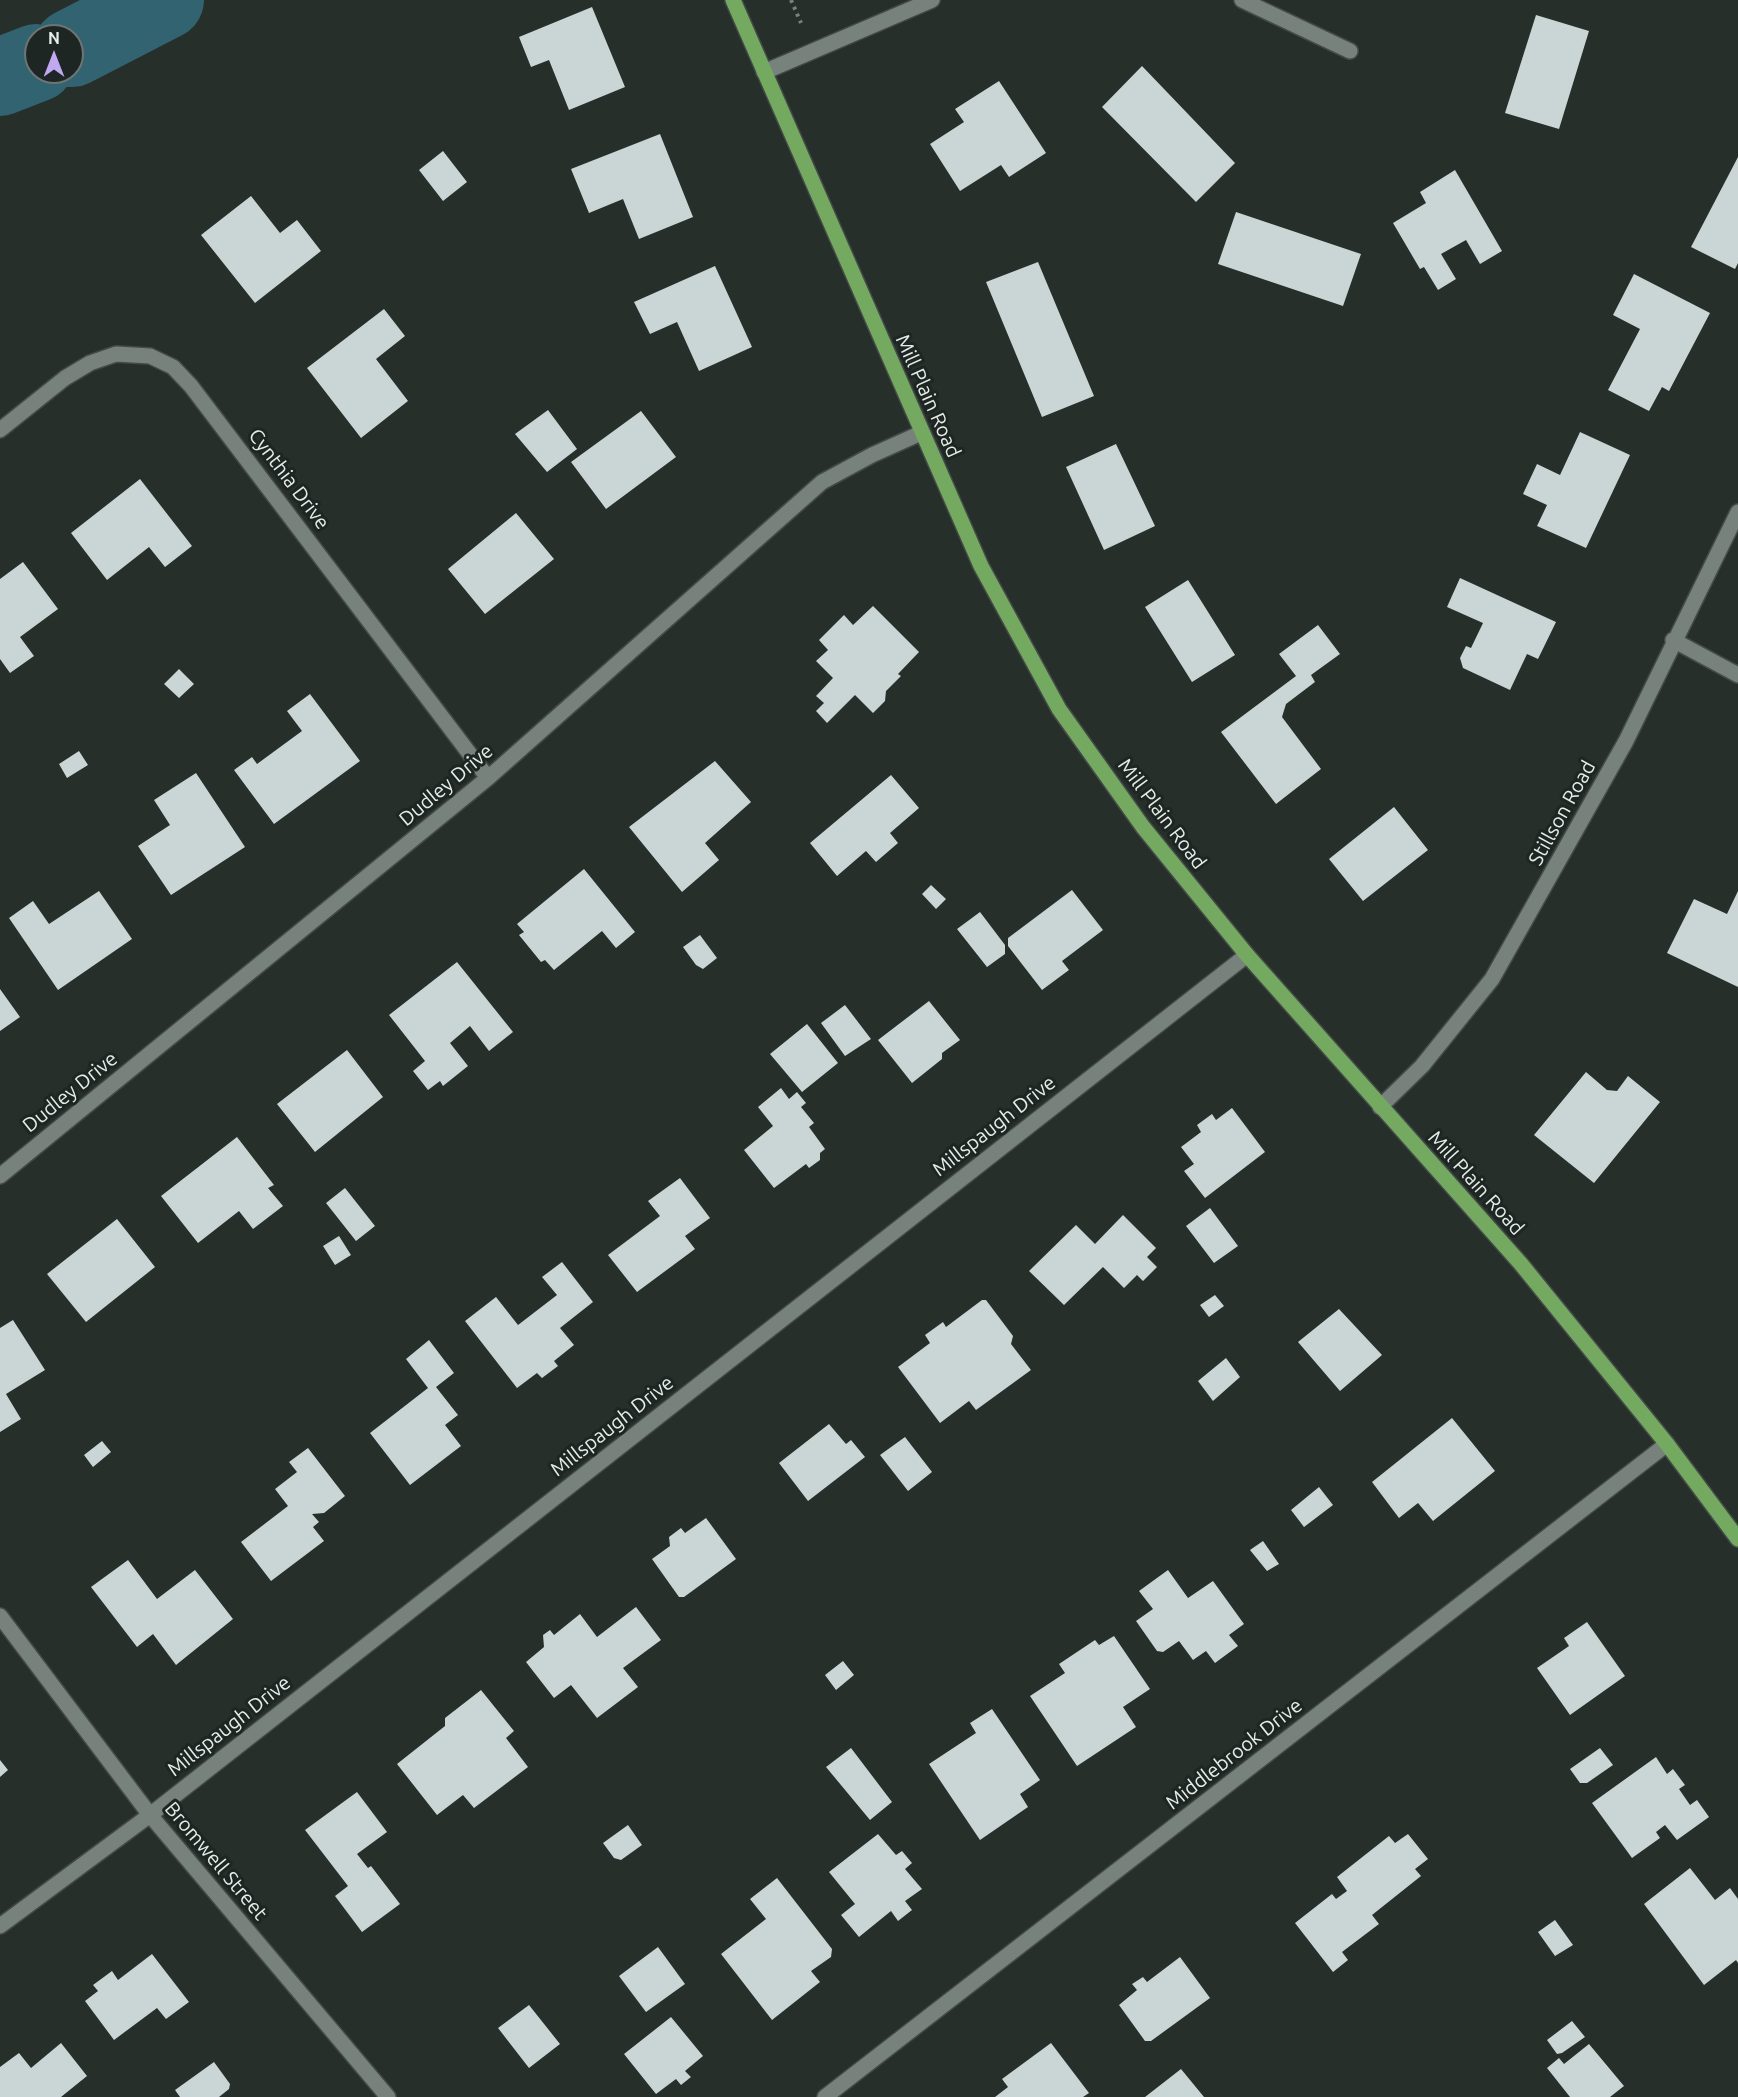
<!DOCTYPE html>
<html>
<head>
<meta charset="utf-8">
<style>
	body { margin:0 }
	#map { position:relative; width:1738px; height:2097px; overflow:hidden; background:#272f2b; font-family:Ubuntu,sans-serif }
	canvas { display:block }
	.north { position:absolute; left:24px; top:24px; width:60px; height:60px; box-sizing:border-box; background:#1d2622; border:2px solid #6e7572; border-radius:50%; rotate:0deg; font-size:16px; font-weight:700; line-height:24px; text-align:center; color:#e7ece9 }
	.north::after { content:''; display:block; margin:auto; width:21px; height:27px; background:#c1a8f3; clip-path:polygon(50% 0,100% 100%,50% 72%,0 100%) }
</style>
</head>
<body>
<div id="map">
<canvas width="1738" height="2097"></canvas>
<div class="north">N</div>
</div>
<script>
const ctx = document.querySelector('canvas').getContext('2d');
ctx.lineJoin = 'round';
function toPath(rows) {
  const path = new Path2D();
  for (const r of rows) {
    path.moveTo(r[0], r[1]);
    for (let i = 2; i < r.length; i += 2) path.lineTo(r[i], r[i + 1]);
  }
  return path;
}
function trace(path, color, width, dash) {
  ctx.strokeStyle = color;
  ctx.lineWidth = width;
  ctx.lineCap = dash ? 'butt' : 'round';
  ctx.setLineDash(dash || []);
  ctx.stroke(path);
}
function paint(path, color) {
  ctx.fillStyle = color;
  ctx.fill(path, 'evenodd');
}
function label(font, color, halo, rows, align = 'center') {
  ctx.font = font + ' Ubuntu,sans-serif';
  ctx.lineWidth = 6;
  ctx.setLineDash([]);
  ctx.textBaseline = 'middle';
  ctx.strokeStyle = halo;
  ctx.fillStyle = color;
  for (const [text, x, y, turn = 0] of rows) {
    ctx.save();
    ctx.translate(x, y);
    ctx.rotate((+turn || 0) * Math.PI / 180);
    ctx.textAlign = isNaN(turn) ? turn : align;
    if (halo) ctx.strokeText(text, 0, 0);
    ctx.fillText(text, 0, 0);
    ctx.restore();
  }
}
trace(toPath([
	[72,48,165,0],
	[0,77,36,63]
]), '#326371', 78);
paint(toPath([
	[592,7,625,87,569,110,549,60,531,67,519,37],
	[1536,15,1589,31,1559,129,1505,113],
	[1142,66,1235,163,1196,202,1102,107],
	[999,81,1046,153,1009,177,1001,165,960,191,930,144,964,122,955,109],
	[660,134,693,217,639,239,623,199,589,213,571,169],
	[443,151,467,182,443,201,419,170],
	[1738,157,1738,263,1735,269,1691,247],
	[1455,170,1502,251,1480,264,1466,240,1441,254,1456,279,1438,290,1424,267,1420,269,1393,223,1426,203,1420,192],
	[251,196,280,233,297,220,321,251,255,303,201,235],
	[1236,212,1361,254,1343,306,1218,264],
	[1038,262,1094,396,1042,417,986,282],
	[715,266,752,347,699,371,677,322,650,334,634,302],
	[1634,274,1710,313,1669,391,1662,387,1649,411,1608,390,1640,329,1613,315],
	[384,309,405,336,376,359,408,401,361,438,307,368],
	[548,410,577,449,547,472,515,434],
	[641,411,676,457,606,509,571,462],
	[1580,432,1630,455,1586,548,1537,526,1547,505,1523,494,1537,464,1560,475],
	[1116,444,1155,526,1104,550,1066,467],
	[140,479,192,546,165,567,149,547,107,580,71,533],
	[516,513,554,559,485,614,448,569],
	[23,562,58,609,20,637,34,656,10,673,0,659,0,579],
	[1460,578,1556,622,1538,659,1527,654,1510,690,1463,668,1460,658,1466,646,1471,648,1483,623,1447,607],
	[1188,580,1235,655,1192,682,1145,607],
	[873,606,919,652,898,674,901,676,886,691,885,701,873,713,855,695,827,723,816,711,824,703,816,696,833,678,816,661,828,650,819,640,844,615,853,625],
	[1318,625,1340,654,1311,675,1315,682,1286,704,1282,717,1321,769,1276,804,1221,732,1296,676,1279,654],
	[179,669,194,684,179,698,164,684],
	[310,694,360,761,274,824,234,770,252,757,257,764,302,731,287,711],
	[79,751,88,765,67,778,59,764],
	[715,761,751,802,705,843,719,860,682,892,629,827],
	[196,773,245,847,171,895,138,846,170,825,154,800],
	[891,775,919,808,890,833,898,843,876,862,866,851,837,876,810,843],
	[1394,807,1428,850,1363,901,1329,859],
	[584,869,635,932,616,948,602,931,554,970,545,960,541,962,519,935,524,932,517,924],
	[931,885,946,899,936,909,922,894],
	[1072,890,1103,930,1062,961,1069,970,1042,990,1008,946,1008,938],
	[99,891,132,939,58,990,9,918,33,901,49,924],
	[1738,891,1738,987,1667,953,1694,899,1727,914],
	[980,912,1005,945,1005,954,987,967,957,929],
	[700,935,717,958,703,969,696,965,683,947],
	[457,962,513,1032,489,1051,470,1026,450,1043,468,1066,443,1086,440,1081,428,1090,413,1071,425,1061,389,1015],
	[0,989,20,1017,0,1031],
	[929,1001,960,1040,942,1053,942,1059,912,1083,878,1040],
	[845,1005,871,1039,845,1056,821,1023],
	[807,1024,838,1063,802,1092,770,1054],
	[347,1050,383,1097,315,1152,277,1104],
	[1586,1072,1607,1090,1617,1091,1628,1076,1660,1102,1594,1183,1534,1135],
	[781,1088,789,1099,797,1092,806,1103,801,1107,814,1123,809,1127,825,1149,820,1153,820,1160,809,1168,806,1164,774,1188,744,1150,773,1126,758,1107],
	[1232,1108,1265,1152,1205,1198,1184,1171,1194,1164,1181,1147,1201,1132,1197,1125,1212,1114,1216,1120],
	[237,1137,274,1185,268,1188,283,1206,253,1229,239,1211,198,1243,161,1196],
	[680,1178,710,1218,685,1236,695,1249,637,1292,608,1255,660,1216,648,1201],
	[345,1188,375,1226,356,1241,326,1203],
	[1210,1208,1238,1246,1214,1263,1186,1226],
	[1123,1215,1156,1248,1147,1257,1157,1267,1143,1281,1137,1275,1124,1288,1103,1267,1064,1305,1029,1271,1076,1225,1095,1244],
	[117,1219,155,1267,86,1322,47,1274],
	[339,1236,351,1255,335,1265,323,1246],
	[562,1262,593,1302,560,1328,574,1345,554,1361,558,1366,542,1378,537,1373,517,1388,465,1321,496,1297,518,1325,557,1295,542,1277],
	[1215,1295,1224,1306,1209,1317,1200,1305],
	[982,1300,986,1300,1013,1336,1011,1344,1031,1370,976,1410,969,1401,940,1423,898,1367,930,1343,925,1335,943,1322,946,1327],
	[1339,1309,1382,1355,1340,1391,1298,1342],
	[13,1320,45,1370,6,1394,21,1419,0,1432,0,1328],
	[429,1340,454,1373,436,1387,458,1415,445,1425,461,1446,410,1485,370,1433,428,1388,406,1359],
	[1226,1358,1240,1377,1213,1401,1198,1381],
	[1452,1418,1495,1471,1433,1521,1418,1503,1399,1518,1372,1482],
	[829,1424,846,1444,851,1440,865,1457,808,1501,779,1463],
	[905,1437,932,1472,908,1491,880,1455],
	[102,1441,111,1452,93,1467,84,1455],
	[308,1448,345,1496,324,1513,312,1514,319,1522,313,1527,324,1541,271,1581,241,1542,288,1506,275,1489,297,1472,289,1462],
	[1319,1487,1333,1505,1304,1527,1291,1510],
	[706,1518,736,1559,684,1597,679,1597,652,1559,670,1546,669,1537,681,1528,685,1533],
	[1263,1541,1279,1564,1267,1571,1250,1550],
	[128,1560,157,1599,195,1570,233,1619,176,1665,153,1634,137,1647,91,1587],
	[1168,1570,1188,1598,1213,1581,1244,1624,1229,1635,1238,1646,1215,1663,1206,1651,1193,1660,1179,1641,1163,1652,1157,1651,1136,1621,1153,1609,1139,1591],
	[636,1607,661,1640,623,1668,638,1687,597,1718,571,1685,554,1698,526,1662,544,1647,543,1635,550,1630,554,1635,580,1614,597,1637],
	[1587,1622,1625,1676,1570,1715,1537,1668,1569,1646,1564,1638],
	[1114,1636,1150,1689,1123,1707,1136,1727,1077,1766,1030,1696,1065,1673,1059,1664,1095,1640,1099,1645],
	[843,1661,854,1675,836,1690,825,1675],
	[481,1690,514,1731,506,1738,528,1767,474,1808,463,1795,437,1815,397,1764,445,1726,445,1718],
	[992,1709,1040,1780,1020,1794,1028,1807,980,1840,929,1764,976,1733,970,1723],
	[851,1748,892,1802,870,1820,826,1767],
	[1600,1748,1613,1765,1587,1783,1580,1783,1570,1769],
	[1656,1757,1667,1774,1673,1769,1685,1785,1679,1789,1690,1805,1697,1800,1709,1817,1677,1840,1665,1825,1656,1832,1660,1838,1632,1858,1592,1803],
	[0,1760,8,1770,0,1777],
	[357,1792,387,1832,357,1854,368,1868,371,1866,400,1904,362,1932,335,1896,348,1886,305,1830],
	[628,1825,642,1845,621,1860,614,1858,603,1843],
	[878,1834,896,1855,902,1851,912,1863,905,1869,922,1889,905,1901,912,1910,898,1921,891,1911,859,1937,841,1915,855,1904,829,1872],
	[1408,1834,1428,1859,1415,1869,1421,1876,1372,1915,1379,1924,1342,1952,1348,1960,1333,1972,1295,1923,1332,1894,1336,1899,1347,1891,1337,1877,1389,1836,1395,1843],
	[1690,1868,1715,1900,1730,1888,1738,1899,1738,1963,1736,1960,1704,1985,1644,1904],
	[777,1878,832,1949,831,1957,811,1971,820,1982,772,2020,721,1954,766,1919,750,1899],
	[1555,1920,1573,1945,1555,1956,1538,1932],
	[658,1947,685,1984,646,2012,619,1976],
	[152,1954,189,2002,166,2019,157,2008,114,2040,85,2001,98,1991,93,1985,112,1971,118,1980],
	[1180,1957,1210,1998,1151,2041,1145,2041,1119,2005,1137,1990,1132,1984,1143,1977,1147,1982],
	[529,2005,560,2044,529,2068,498,2028],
	[671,2017,703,2056,685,2071,691,2077,681,2085,676,2079,656,2094,624,2054],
	[1572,2021,1585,2037,1562,2053,1557,2054,1547,2040],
	[61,2043,87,2076,61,2097,0,2097,0,2067,19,2053,31,2068],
	[1051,2043,1089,2093,1083,2097,995,2097,1008,2087,1002,2079],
	[1589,2044,1624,2086,1610,2097,1570,2097,1547,2068,1559,2058,1564,2064],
	[214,2062,230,2084,229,2089,219,2097,180,2097,175,2090],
	[1181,2069,1204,2097,1145,2097]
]), '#cad6d5');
const minor = toPath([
	[1242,0,1350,51],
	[764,72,932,0],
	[0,430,65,378,90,363,116,354,150,356,173,367,191,386,488,778],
	[1673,640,1738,675],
	[1380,1107,1422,1066,1492,979,1626,741,1738,512],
	[0,1176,488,778,822,482,872,455,921,433],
	[0,1616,150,1815,388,2097],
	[0,1926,150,1815,1247,955],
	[825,2097,1667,1444]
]);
const major = toPath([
	[733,0,981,566,1059,709,1143,827,1247,955,1521,1264,1667,1444,1738,1539]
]);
trace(minor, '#444a47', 18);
trace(major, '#444a47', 18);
trace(toPath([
	[791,0,801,23]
]), '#7a817d', 4, [3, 4.5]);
trace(minor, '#78827d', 15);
trace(major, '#74aa60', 15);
label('20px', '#e7ece9', '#1d2622', [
	["Mill Plain Road",928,396,66],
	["Cynthia Drive",289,479,53],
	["Dudley Drive",446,785,-40],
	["Stillson Road",1562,813,-61],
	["Mill Plain Road",1162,814,53],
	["Dudley Drive",70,1092,-39],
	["Millspaugh Drive",994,1126,-38],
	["Mill Plain Road",1476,1183,48],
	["Millspaugh Drive",612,1426,-38],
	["Millspaugh Drive",229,1726,-38],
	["Middlebrook Drive",1234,1754,-38],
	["Bromwell Street",216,1861,50]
]);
</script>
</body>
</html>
